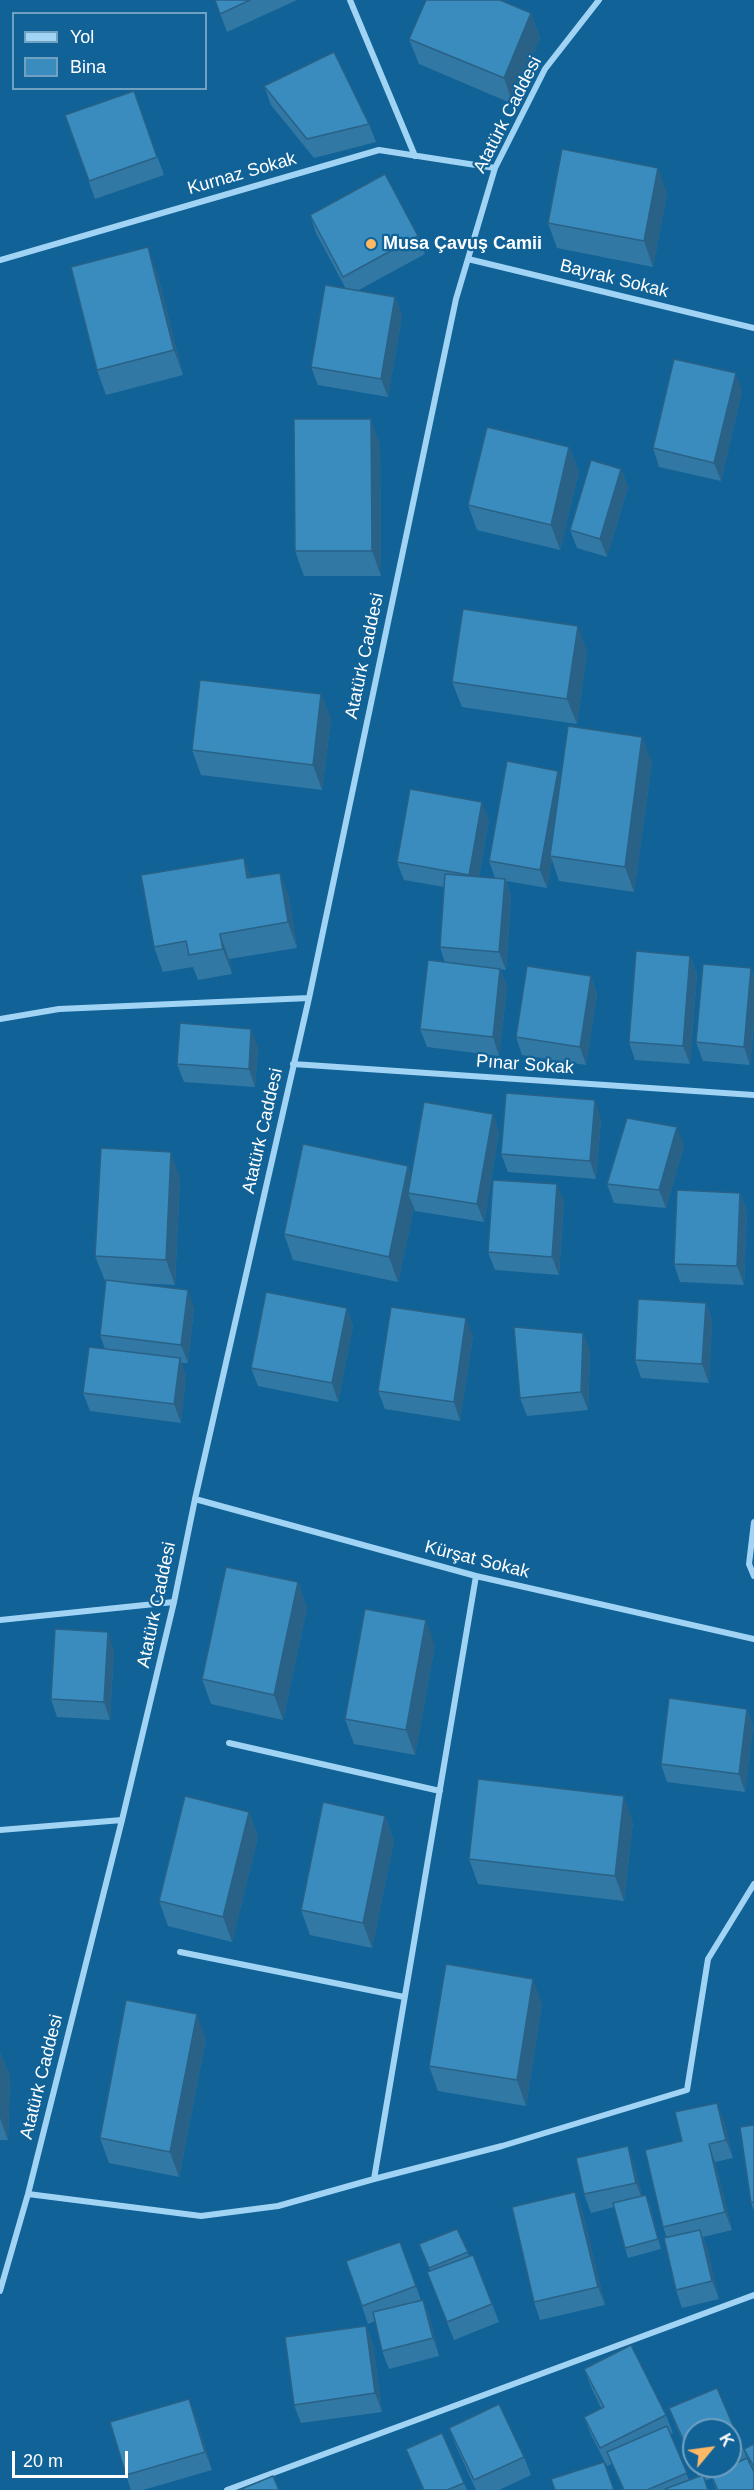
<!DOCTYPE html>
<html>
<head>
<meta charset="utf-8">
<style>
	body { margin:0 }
	#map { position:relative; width:754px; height:2490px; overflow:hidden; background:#116297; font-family:Helvetica,sans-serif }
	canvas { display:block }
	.legend { position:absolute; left:12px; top:12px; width:195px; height:78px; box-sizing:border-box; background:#116297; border:2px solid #70a1c1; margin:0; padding:8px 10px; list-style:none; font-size:18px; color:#fff }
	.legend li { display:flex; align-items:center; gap:12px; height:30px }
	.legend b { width:30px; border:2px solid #70a1c1 }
	.north { position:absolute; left:682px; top:2418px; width:60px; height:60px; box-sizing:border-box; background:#116297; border:2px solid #70a1c1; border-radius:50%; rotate:61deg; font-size:16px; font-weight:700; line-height:24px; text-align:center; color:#fff }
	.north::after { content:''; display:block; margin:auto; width:21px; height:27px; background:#ffb864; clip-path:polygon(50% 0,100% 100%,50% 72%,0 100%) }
	.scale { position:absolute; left:12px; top:2451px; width:116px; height:27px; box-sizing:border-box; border:3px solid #fff; border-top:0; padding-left:8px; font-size:18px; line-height:21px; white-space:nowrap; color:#fff; -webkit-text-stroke:4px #116297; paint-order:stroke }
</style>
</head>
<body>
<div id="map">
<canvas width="754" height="2490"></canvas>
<ul class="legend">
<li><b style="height:8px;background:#a1d4f4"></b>Yol</li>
<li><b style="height:16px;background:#3a8cbf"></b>Bina</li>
</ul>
<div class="north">K</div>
<div class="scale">20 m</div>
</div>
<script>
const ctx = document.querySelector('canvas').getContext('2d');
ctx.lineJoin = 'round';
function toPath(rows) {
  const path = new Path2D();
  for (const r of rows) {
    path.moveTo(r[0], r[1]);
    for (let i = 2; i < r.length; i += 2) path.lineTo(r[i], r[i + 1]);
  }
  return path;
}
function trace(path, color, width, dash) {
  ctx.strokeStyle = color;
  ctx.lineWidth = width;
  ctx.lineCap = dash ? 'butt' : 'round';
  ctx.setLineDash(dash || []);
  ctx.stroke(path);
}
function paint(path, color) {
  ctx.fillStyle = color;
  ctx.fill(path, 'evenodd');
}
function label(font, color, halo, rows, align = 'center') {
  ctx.font = font + ' Helvetica,sans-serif';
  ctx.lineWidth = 4.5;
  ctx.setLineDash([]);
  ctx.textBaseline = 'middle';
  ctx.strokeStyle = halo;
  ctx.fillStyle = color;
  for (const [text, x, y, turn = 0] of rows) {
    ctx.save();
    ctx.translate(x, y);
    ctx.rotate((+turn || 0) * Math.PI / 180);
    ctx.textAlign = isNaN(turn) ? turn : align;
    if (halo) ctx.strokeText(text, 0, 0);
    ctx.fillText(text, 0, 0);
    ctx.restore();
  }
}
trace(toPath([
	[350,0,415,156],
	[468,259,754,328],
	[0,260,379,150,495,168],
	[0,1019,59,1009,309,998],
	[293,1064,754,1095],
	[195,1499,476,1576,754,1639],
	[754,1522,749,1564,754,1576],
	[0,1620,174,1602],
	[229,1743,440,1791],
	[0,1830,122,1820],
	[180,1952,404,1997],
	[374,2179,476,1576],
	[28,2194,201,2216,278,2206,374,2179,502,2146,687,2090,708,1959,754,1884],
	[0,2291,28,2194,122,1820,174,1602,195,1499,309,998,456,299,495,168,545,69,599,0],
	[227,2490,754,2295]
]), '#a1d4f4', 6);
paint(toPath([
	[215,0,297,0,227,32],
	[531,13,540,38,513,104,419,64,409,39],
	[264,86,369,124,376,142,314,158,271,105],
	[134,91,164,175,95,199,65,115],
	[667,193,653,267,557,248,548,223],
	[310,215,418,236,425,254,357,291,395,297,402,316,388,397,318,385,311,367,346,289,316,233],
	[157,272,183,375,106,395,97,370],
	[742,391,721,481,659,467,653,448],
	[380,444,381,576,304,576,295,551],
	[569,447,579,472,560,550,477,530,468,505],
	[621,469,628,487,607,557,577,548,570,530],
	[587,651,577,724,462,707,452,682],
	[321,694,331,719,322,790,201,775,192,750],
	[652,762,634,892,559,881,552,860,547,888,506,881,511,897,506,970,500,969,507,987,499,1056,427,1047,420,1029,445,963,440,947,444,887,404,880,397,862,489,820,479,877,495,878,489,861,558,771,561,779],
	[280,873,289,898,297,948,229,959,232,974,198,980,193,967,163,972,154,947,251,878],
	[690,956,697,974,690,1064,635,1060,629,1042],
	[751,968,754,978,754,1023,750,1065,703,1061,696,1042],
	[591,976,597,994,586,1065,522,1055,516,1037],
	[258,1047,255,1087,184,1082,177,1064],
	[601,1119,596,1179,508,1172,501,1154],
	[499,1132,484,1222,415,1211,414,1208,398,1282,293,1260,284,1234,408,1166,411,1175],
	[684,1145,666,1208,614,1203,607,1184],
	[180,1178,175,1285,134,1283,194,1308,188,1363,181,1363,186,1376,181,1423,90,1411,83,1393,105,1349,100,1335,106,1281,105,1281,95,1256],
	[740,1193,747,1211,744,1285,680,1282,674,1264],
	[564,1202,559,1275,495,1270,488,1252],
	[706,1303,712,1321,709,1383,641,1378,635,1360],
	[347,1308,353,1326,338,1402,258,1386,251,1368],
	[583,1333,590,1351,588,1410,527,1416,520,1398],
	[473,1336,460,1421,385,1409,378,1391],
	[298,1582,307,1608,283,1720,211,1704,202,1679],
	[435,1645,415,1755,354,1744,345,1719],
	[114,1650,110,1720,57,1717,51,1699],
	[747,1709,753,1727,745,1792,667,1782,661,1764],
	[249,1812,258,1837,232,1942,168,1926,159,1901],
	[385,1816,394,1841,372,1948,310,1935,301,1910],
	[633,1822,624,1901,478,1884,469,1859],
	[542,2004,526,2106,438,2091,429,2066],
	[206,2039,179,2177,109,2163,100,2138],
	[0,2052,10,2077,8,2140,0,2140],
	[724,2121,733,2158,715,2162,732,2230,703,2237,707,2248,719,2299,682,2308,676,2290,667,2238,663,2227,682,2141],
	[754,2125,754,2211,751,2203],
	[628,2146,634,2164,642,2196,650,2204,661,2249,628,2258,625,2248,614,2207,591,2213,584,2194],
	[575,2192,582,2210,605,2305,540,2320,534,2302],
	[457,2229,469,2256,492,2304,499,2322,454,2340,427,2272,430,2271,419,2244],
	[400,2242,421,2300,423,2300,430,2318,439,2356,389,2369,382,2351,375,2321,368,2324,346,2261],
	[366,2326,373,2344,382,2412,301,2423,294,2405],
	[631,2345,666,2415,673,2433,670,2434,689,2480,698,2476,676,2426,669,2408,717,2388,747,2458,754,2472,754,2490,716,2490,712,2478,705,2481,708,2490,623,2490,612,2464,607,2466,591,2435,584,2417,601,2408,591,2387,584,2369],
	[694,2430,730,2430,730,2466,694,2466],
	[196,2417,212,2470,143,2490,131,2490,126,2475],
	[449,2428,524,2457,531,2475,499,2490,476,2490,456,2446],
	[754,2444,754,2470,748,2459,744,2449],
	[406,2449,464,2483,467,2490,423,2490]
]), '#3278a4');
paint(toPath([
	[531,13,540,38,513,104,504,78],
	[658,168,667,193,653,267,644,241],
	[148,247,157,272,183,375,174,350],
	[395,297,402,316,388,397,381,379],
	[736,373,742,391,721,481,714,463],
	[371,419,380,444,381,576,372,551],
	[569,447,579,472,560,550,551,525],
	[621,469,628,487,607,557,600,539],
	[578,626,587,651,577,724,567,699],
	[321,694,331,719,322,790,313,765],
	[642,737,652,762,634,892,625,867],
	[558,771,565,789,550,856,552,860,547,888,540,870],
	[482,802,489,820,476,893,469,875],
	[244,858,253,883,247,878],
	[280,873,289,898,297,948,288,922],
	[505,879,511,897,506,970,499,952],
	[220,934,229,959,232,974,223,949],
	[690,956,697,974,690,1064,683,1046],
	[751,968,754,978,754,1023,750,1065,744,1047],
	[500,969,507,987,499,1056,493,1037],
	[591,976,597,994,586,1065,580,1047],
	[251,1029,258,1047,255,1087,249,1069],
	[595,1100,601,1119,596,1179,590,1161],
	[493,1114,499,1132,484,1222,477,1204],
	[677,1127,684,1145,666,1208,659,1190],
	[171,1152,180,1178,175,1285,166,1260],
	[408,1166,417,1191,408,1193,414,1208,398,1282,389,1257],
	[557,1184,564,1202,559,1275,552,1257],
	[740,1193,747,1211,744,1285,737,1266],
	[188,1290,194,1308,188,1363,181,1345],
	[706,1303,712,1321,709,1383,702,1364],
	[347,1308,353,1326,338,1402,332,1383],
	[466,1318,473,1336,460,1421,454,1402],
	[583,1333,590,1351,588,1410,581,1392],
	[180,1358,186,1376,181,1423,174,1404],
	[298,1582,307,1608,283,1720,274,1695],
	[426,1620,435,1645,415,1755,406,1730],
	[108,1632,114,1650,110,1720,104,1702],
	[747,1709,753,1727,745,1792,739,1774],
	[624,1796,633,1822,624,1901,615,1876],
	[249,1812,258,1837,232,1942,223,1917],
	[385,1816,394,1841,372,1948,363,1923],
	[533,1979,542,2004,526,2106,517,2080],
	[197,2014,206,2039,179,2177,170,2152],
	[0,2052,10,2077,8,2140,0,2118],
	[717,2103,724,2121,733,2158,726,2140],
	[709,2144,715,2162,732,2230,725,2212],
	[628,2146,634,2164,643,2201,636,2183],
	[575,2192,582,2210,605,2305,598,2287],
	[646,2195,650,2204,661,2249,658,2239],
	[700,2230,707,2248,719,2299,712,2281],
	[423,2300,430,2318,439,2356,433,2338],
	[366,2326,373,2344,382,2412,375,2393],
	[189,2399,196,2417,212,2470,205,2452]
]), '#296286');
const building = toPath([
	[215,0,250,0,220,14,215,0],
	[426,0,500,0,531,13,504,78,409,39,426,0],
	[334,52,369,124,307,139,264,86,334,52],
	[134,91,157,157,89,181,65,115,134,91],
	[562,149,658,168,644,241,548,223,562,149],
	[385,174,418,236,343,277,310,215,385,174],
	[148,247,174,350,97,370,71,267,148,247],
	[325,285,395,297,381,379,311,367,325,285],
	[674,359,736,373,714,463,653,448,674,359],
	[294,419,371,419,372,551,295,551,294,419],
	[487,427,569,447,551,525,468,505,487,427],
	[591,460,621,469,600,539,570,530,591,460],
	[463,609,578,626,567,699,452,682,463,609],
	[200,680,321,694,313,765,192,750,200,680],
	[568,726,642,737,625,867,550,856,568,726],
	[507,761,558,771,540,870,489,861,507,761],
	[410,789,482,802,469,875,397,862,410,789],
	[244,858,247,878,280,873,288,922,220,934,223,949,189,955,186,941,154,947,141,875,244,858],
	[445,874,505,879,499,952,440,947,445,874],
	[636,951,690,956,683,1046,629,1042,636,951],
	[428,960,500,969,493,1037,420,1029,428,960],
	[703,964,751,968,744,1047,696,1042,703,964],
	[527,966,591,976,580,1047,516,1037,527,966],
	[180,1023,251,1029,249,1069,177,1064,180,1023],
	[506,1093,595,1100,590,1161,501,1154,506,1093],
	[424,1102,493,1114,477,1204,408,1193,424,1102],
	[627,1118,677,1127,659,1190,607,1184,627,1118],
	[303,1144,408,1166,389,1257,284,1234,303,1144],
	[101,1148,171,1152,166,1260,95,1256,101,1148],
	[493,1180,557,1184,552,1257,488,1252,493,1180],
	[677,1190,740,1193,737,1266,674,1264,677,1190],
	[106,1280,188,1290,181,1345,100,1335,106,1280],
	[266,1292,347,1308,332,1383,251,1368,266,1292],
	[638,1299,706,1303,702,1364,635,1360,638,1299],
	[391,1307,466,1318,454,1402,378,1391,391,1307],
	[514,1327,583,1333,581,1392,520,1398,514,1327],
	[89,1347,180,1358,174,1404,83,1393,89,1347],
	[226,1567,298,1582,274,1695,202,1679,226,1567],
	[365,1609,426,1620,406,1730,345,1719,365,1609],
	[55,1629,108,1632,104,1702,51,1699,55,1629],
	[669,1698,747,1709,739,1774,661,1764,669,1698],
	[478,1779,624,1796,615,1876,469,1859,478,1779],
	[185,1796,249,1812,223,1917,159,1901,185,1796],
	[323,1802,385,1816,363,1923,301,1910,323,1802],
	[446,1964,533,1979,517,2080,429,2066,446,1964],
	[126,2000,197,2014,170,2152,100,2138,126,2000],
	[717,2103,726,2140,709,2144,725,2212,663,2227,645,2150,682,2141,675,2112,717,2103],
	[754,2125,754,2202,751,2203,740,2127,754,2125],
	[628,2146,636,2183,584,2194,576,2158,628,2146],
	[575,2192,598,2287,534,2302,512,2207,575,2192],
	[646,2195,658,2239,625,2248,613,2203,646,2195],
	[457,2229,468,2252,429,2268,419,2244,457,2229],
	[700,2230,712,2281,676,2290,664,2238,700,2230],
	[400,2242,416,2286,362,2306,346,2261,400,2242],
	[473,2255,492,2304,447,2322,427,2272,473,2255],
	[423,2300,433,2338,382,2351,373,2312,423,2300],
	[366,2326,375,2393,294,2405,285,2337,366,2326],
	[631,2345,666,2415,600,2448,584,2417,604,2407,584,2369,631,2345],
	[717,2388,741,2444,730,2449,730,2430,694,2430,694,2464,669,2408,717,2388],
	[189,2399,205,2452,126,2475,110,2422,189,2399],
	[499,2404,524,2457,474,2480,449,2428,499,2404],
	[667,2426,687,2473,647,2490,624,2490,607,2452,667,2426],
	[442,2433,464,2483,447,2490,424,2490,406,2449,442,2433],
	[754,2444,754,2467,744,2449,754,2444],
	[747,2458,754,2472,754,2490,718,2490,711,2475,747,2458],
	[604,2462,614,2490,555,2490,551,2479,604,2462],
	[703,2475,708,2490,666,2490,665,2489,703,2475],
	[273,2476,279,2490,239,2490,273,2476]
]);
paint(building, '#3a8cbf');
trace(building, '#296286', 1.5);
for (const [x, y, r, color] of [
	[371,244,6,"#ffb864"]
]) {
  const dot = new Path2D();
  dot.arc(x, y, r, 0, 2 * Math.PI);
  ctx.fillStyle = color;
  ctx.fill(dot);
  trace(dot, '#116297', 2);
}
label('18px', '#fff', '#116297', [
	["Atatürk Caddesi",508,115,-63],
	["Kurnaz Sokak",242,174,-16],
	["Bayrak Sokak",614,279,14],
	["Atatürk Caddesi",365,656,-78],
	["Pınar Sokak",525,1065,4],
	["Atatürk Caddesi",263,1131,-77],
	["Kürşat Sokak",477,1560,14],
	["Atatürk Caddesi",157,1605,-78],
	["Atatürk Caddesi",42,2077,-76]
]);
label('bold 18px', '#fff', '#116297', [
	["Musa Çavuş Camii",383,244]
], 'left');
</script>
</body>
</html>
